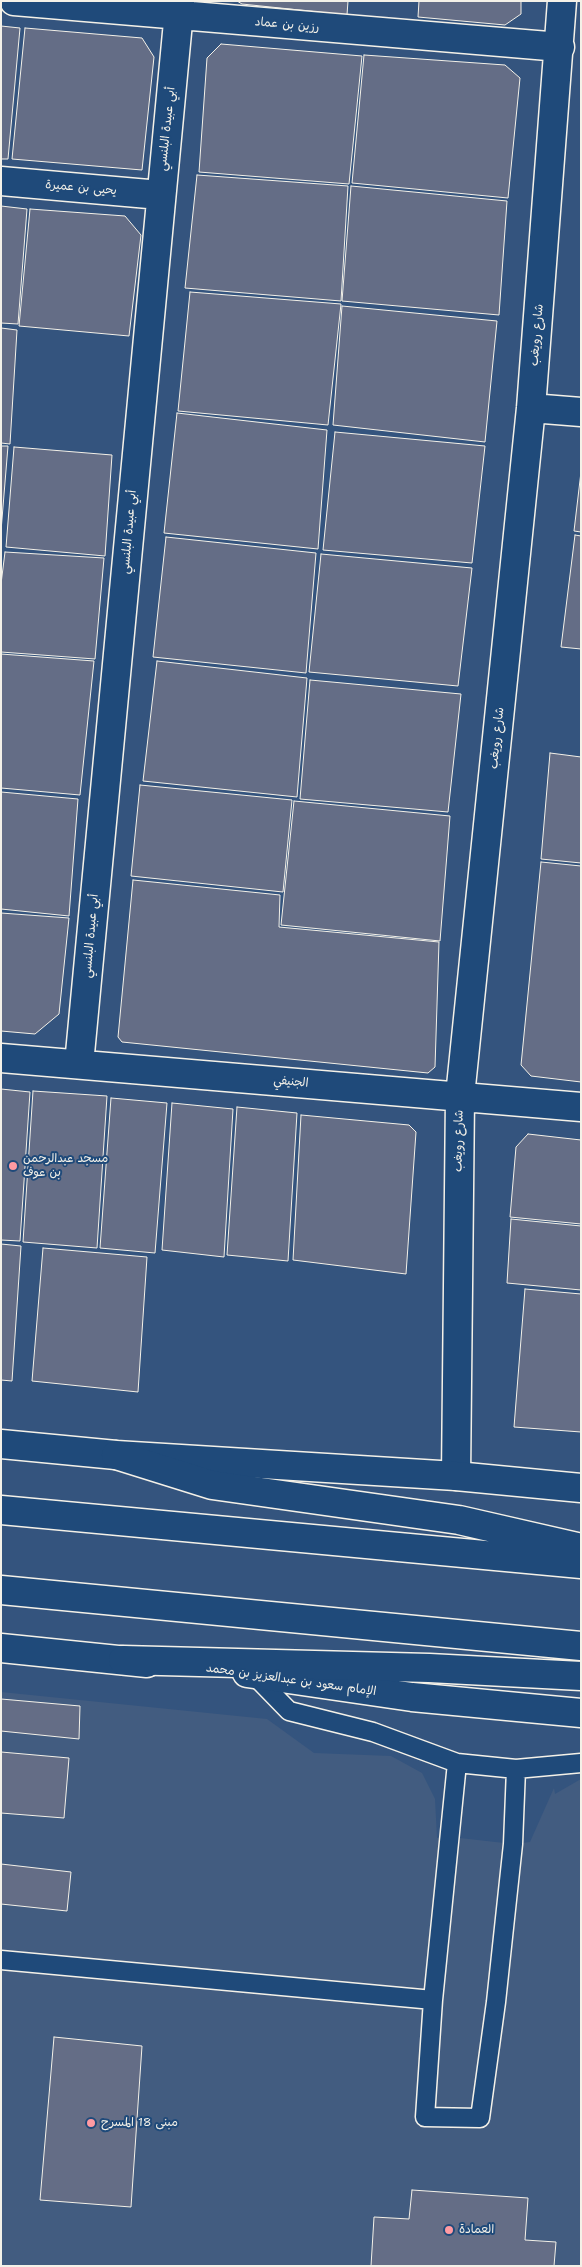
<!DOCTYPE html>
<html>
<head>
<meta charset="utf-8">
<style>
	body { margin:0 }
	#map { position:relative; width:582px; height:2267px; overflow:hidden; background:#34547e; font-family:"Shantell Sans",sans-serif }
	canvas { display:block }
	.frame { position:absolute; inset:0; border:2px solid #f4f1e8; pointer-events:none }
</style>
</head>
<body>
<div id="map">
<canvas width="582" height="2267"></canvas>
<div class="frame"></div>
</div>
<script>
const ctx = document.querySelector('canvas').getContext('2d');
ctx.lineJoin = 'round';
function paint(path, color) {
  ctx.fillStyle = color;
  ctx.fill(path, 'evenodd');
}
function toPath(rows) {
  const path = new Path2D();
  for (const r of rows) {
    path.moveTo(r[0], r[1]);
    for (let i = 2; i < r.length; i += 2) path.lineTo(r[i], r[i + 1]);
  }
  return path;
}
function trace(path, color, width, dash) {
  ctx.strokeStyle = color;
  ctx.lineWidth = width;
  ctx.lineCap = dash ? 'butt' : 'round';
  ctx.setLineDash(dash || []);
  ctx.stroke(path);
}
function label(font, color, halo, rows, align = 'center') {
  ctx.font = font + ' "Shantell Sans","Playpen Sans Arabic",sans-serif';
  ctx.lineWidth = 4;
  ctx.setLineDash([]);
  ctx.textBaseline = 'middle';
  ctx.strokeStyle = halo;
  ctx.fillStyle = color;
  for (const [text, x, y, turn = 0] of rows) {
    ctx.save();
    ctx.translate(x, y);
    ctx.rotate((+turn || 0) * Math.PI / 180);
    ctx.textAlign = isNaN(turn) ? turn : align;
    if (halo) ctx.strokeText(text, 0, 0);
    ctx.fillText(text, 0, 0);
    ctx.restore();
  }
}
paint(toPath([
	[1,1692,267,1719,314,1753,391,1756,422,1773,435,1799,437,1838,451,1837,513,1844,530,1842,554,1788,555,1794,581,1779,581,2266,1,2266]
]), '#425c80');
const building = toPath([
	[237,1,348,1,347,15,242,4,237,1],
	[419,1,521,1,521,14,505,25,418,17,419,1],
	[1,26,20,28,8,159,1,159,1,26],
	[25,28,142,38,154,57,142,170,12,159,25,28],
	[221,44,362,56,349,184,199,172,207,58,221,44],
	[364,55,505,65,520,78,508,198,352,183,364,55],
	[197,175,348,186,341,301,185,288,197,175],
	[351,186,507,201,499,315,342,301,351,186],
	[1,206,27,209,18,324,1,323,1,206],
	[30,209,125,216,141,235,129,336,19,326,30,209],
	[190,292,341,304,328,425,178,411,190,292],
	[342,306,497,321,485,442,333,425,342,306],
	[1,328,17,330,10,444,1,443,1,328],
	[177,413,327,430,318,549,164,533,177,413],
	[335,432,485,446,472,563,323,550,335,432],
	[1,446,8,446,1,531,1,446],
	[14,447,112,455,105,556,6,547,14,447],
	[581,472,581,532,574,531,581,472],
	[575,535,581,536,581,649,561,647,575,535],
	[166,537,316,553,306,673,153,657,166,537],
	[5,552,104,558,95,659,1,652,1,584,5,552],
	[321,554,472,568,458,686,309,672,321,554],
	[1,654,94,661,80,795,1,788,1,654],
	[157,661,307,678,297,797,143,781,157,661],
	[310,680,461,694,448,812,300,799,310,680],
	[550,753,581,757,581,863,541,859,550,753],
	[140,785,292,800,283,892,131,876,140,785],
	[1,792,78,799,69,916,1,909,1,792],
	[294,801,450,816,440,941,281,925,294,801],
	[541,862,581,866,581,1082,531,1076,521,1065,541,862],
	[133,880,280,895,279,927,439,942,435,1067,428,1073,122,1042,118,1037,133,880],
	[1,913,69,918,59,1014,35,1034,1,1031,1,913],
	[1,1089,30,1092,20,1241,1,1240,1,1089],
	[33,1091,107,1096,97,1248,23,1242,33,1091],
	[111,1098,167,1103,155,1253,100,1248,111,1098],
	[172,1103,233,1109,224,1257,162,1250,172,1103],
	[237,1107,297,1113,288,1261,227,1255,237,1107],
	[301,1115,409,1125,416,1132,406,1274,293,1260,301,1115],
	[528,1134,581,1140,581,1224,510,1217,516,1147,528,1134],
	[511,1219,581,1226,581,1290,507,1283,511,1219],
	[1,1244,21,1246,12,1381,1,1380,1,1244],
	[43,1248,147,1257,138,1392,32,1381,43,1248],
	[525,1289,581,1294,581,1432,514,1427,525,1289],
	[1,1699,80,1706,79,1739,1,1731,1,1699],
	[1,1752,69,1758,64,1818,1,1813,1,1752],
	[1,1864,71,1872,67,1911,1,1904,1,1864],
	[54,2037,142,2046,131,2207,40,2200,54,2037],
	[412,2190,528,2198,525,2240,556,2242,554,2266,371,2266,374,2217,409,2219,412,2190]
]);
paint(building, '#646d86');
trace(building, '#f4f1e8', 1);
const service = toPath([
	[253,1674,289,1711,373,1732,457,1763,516,1769,581,1763],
	[457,1763,433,2000,425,2117,480,2118,496,2002,513,1844,516,1769],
	[1,1960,433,2000]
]);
const minor = toPath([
	[14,1,560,47],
	[1,181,160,195],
	[531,408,581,412],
	[1,1058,581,1107],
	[79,1064,180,1],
	[456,1476,460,1096,531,408,562,1]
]);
const tertiary = toPath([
	[1,1444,116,1455,456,1476,581,1488],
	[1,1648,147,1663],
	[247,1673,412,1697,581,1713]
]);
const primary = toPath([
	[116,1455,212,1485,459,1520,581,1548],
	[1,1510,581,1564],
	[1,1590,581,1646],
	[123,1660,429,1668,581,1676]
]);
trace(service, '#f4f1e8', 21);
trace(minor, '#f4f1e8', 31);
trace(tertiary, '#f4f1e8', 31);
trace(primary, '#f4f1e8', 31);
trace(service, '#1f4a7a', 18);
trace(minor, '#1f4a7a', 28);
trace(tertiary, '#1f4a7a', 28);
trace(primary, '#1f4a7a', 28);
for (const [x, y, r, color] of [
	[13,1166,5,"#ff9aa2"],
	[91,2123,5,"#ff9aa2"],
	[449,2230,5,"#ff9aa2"]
]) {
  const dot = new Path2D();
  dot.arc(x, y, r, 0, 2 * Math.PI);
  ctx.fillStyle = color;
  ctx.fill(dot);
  trace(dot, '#1f4a7a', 2);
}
label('12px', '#f4f1e8', '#1f4a7a', [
	["رزين بن عماد",287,25,5],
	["أبي عبيدة البلنسي",167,129,-84],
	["يحيى بن عميرة",81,188,5],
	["شارع رويغب",537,335,-85],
	["أبي عبيدة البلنسي",129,532,-85],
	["شارع رويغب",497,738,-84],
	["أبي عبيدة البلنسي",91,936,-85],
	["الجنيفي",291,1082,5],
	["شارع رويغب",459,1141,-89],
	["الإمام سعود بن عبدالعزيز بن محمد",291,1680,8]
]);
label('12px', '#f4f1e8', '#1f4a7a', [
	["مسجد عبدالرحمن",23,1159],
	["بن عوف",23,1173],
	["مبنى 18 المسرح",101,2123],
	["العمادة",459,2230]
], 'left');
</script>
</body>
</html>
